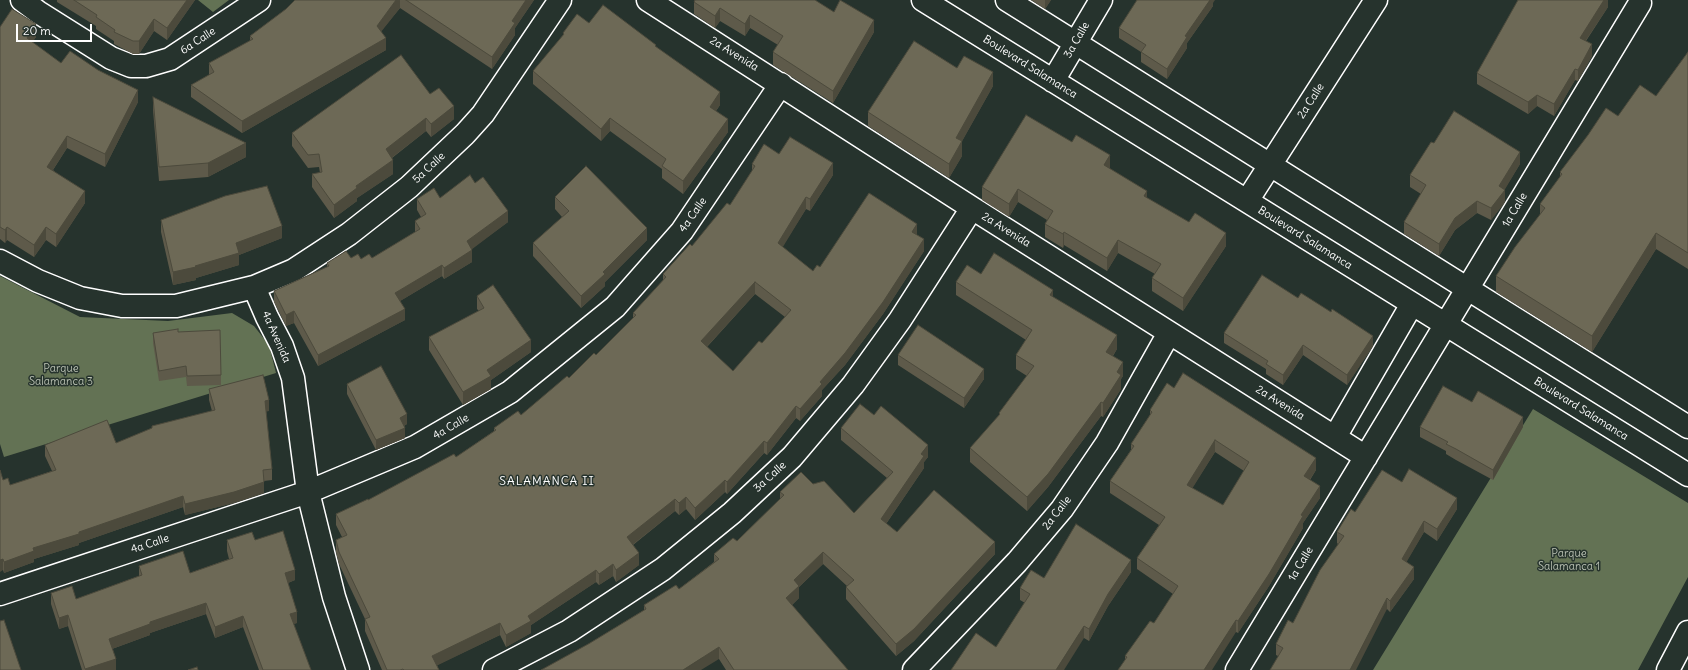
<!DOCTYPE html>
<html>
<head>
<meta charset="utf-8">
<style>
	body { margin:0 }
	#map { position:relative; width:1688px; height:670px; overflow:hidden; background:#26332d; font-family:Delius,sans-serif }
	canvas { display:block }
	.scale { position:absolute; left:16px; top:24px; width:76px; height:18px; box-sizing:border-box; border:2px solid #fff; border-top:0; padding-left:5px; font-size:12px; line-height:14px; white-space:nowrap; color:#fff; -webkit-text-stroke:3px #26332d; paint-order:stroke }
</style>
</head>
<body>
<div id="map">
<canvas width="1688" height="670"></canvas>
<div class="scale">20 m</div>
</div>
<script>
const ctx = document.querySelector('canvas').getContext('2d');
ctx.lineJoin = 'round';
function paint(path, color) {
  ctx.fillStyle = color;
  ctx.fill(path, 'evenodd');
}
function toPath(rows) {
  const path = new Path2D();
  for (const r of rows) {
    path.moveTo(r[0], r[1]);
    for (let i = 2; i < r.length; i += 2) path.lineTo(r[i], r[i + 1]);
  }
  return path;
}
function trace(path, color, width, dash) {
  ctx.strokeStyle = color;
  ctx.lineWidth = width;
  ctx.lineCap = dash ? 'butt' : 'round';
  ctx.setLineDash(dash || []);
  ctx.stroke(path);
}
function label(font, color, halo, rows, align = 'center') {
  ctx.font = font + ' Delius,sans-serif';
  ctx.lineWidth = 3;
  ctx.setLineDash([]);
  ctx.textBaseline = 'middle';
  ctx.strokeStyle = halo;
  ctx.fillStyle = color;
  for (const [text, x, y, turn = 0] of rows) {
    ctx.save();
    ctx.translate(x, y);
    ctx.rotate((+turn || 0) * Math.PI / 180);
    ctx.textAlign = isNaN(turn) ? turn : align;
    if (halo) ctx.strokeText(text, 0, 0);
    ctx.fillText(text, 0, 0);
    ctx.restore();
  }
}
paint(toPath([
	[198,0,229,0,213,12],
	[0,276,80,317,168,321,232,313,254,326,269,345,276,373,4,457,0,444],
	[1533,409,1688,503,1688,577,1638,670,1373,670]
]), '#637254');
const street = toPath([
	[22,0,38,12,111,58,131,66,146,66,170,59,259,0],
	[648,0,972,208,1366,457],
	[923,0,1688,475],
	[1007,0,1688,427],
	[1053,81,1101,0],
	[1247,201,1376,0],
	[0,261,38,281,80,298,122,306,176,306,254,287,267,317,282,346,293,378,308,492,334,597,358,670],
	[254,287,294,270,349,234,409,187,465,134,483,114,560,0],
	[1335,437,1412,304],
	[0,594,308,492,415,447,510,392,615,307,682,231,781,84],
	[494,670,569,631,663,569,732,513,792,457,853,385,900,320,972,208],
	[914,670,1017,562,1062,509,1107,443,1169,333],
	[1237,670,1640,3]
]);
const secondary = toPath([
	[1668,670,1688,632]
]);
trace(street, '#fff', 25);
trace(secondary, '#fff', 25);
trace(street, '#26332d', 22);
trace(secondary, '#26332d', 22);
paint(toPath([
	[57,0,195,0,167,40,154,31,139,54,133,54,114,44,114,41,96,29,96,26,57,2],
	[295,0,534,0,515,28,515,35,492,69,400,8,381,31,386,50,242,133,191,97,191,85,209,75,209,63,250,41,250,36,286,9],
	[1031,0,1051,0,1045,9],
	[1604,0,1608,0,1608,7,1586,41,1592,56,1578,81,1575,80,1554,116,1537,106,1528,114,1477,84,1477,73],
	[694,2,834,12,874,32,833,103,773,65,773,52,778,45,750,28,745,36,720,21,715,28,694,14],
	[1213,3,1213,6,1187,43,1187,48,1167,79,1141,62,1141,52,1119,38,1119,28],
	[589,23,656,47,720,105,716,111,728,132,683,194,662,178,662,169,610,131,601,141,533,84,533,71,563,36,563,33],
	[0,27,36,37,32,42,61,63,138,102,105,167,67,148,53,170,85,203,56,247,46,240,34,257,7,240,5,243,0,239],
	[1688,52,1688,269,1656,249,1592,352,1496,292,1496,276,1540,216,1540,204,1560,177,1560,172,1618,116,1656,96],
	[957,68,993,86,962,141,962,156,949,178,868,126,868,112],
	[430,94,454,119,431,137,426,131,392,158,393,174,357,198,357,201,334,218,312,187,312,174,320,173,319,167,308,168,292,146,292,133],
	[153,97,246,157,208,177,159,181,153,110],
	[779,154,833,175,810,211,806,209,782,247,813,271,820,267,917,235,924,251,883,314,845,365,822,390,822,396,800,421,796,418,767,455,764,453,727,494,725,492,695,520,686,509,679,515,675,511,633,545,639,565,616,582,613,576,599,585,596,582,531,625,531,633,506,647,500,635,437,665,439,670,382,670,365,631,365,619,339,564,336,552,336,540,342,537,336,525,336,514,368,500,456,457,494,431,494,428,521,415,569,378,596,355,633,318,633,313,663,281,663,274,692,246,730,205,752,171,752,164],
	[755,294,785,317,762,343,733,371,707,347],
	[1520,164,1504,190,1505,202,1491,220,1477,213,1455,230,1439,256,1404,234,1404,222,1421,194,1410,187,1410,175],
	[1110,168,1110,169,1147,198,1226,246,1183,311,1152,291,1152,278,1155,274,1118,253,1107,271,1064,245,1063,248,1045,237,1045,224,1047,220,1018,202,1009,217,982,200,982,187],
	[475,183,508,222,471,249,472,262,444,279,442,276,400,301,405,320,318,366,294,323,286,326,274,302,274,291,327,267,327,263,351,258,361,259,372,258,415,232,415,221,421,217,417,210,417,199,440,198],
	[555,197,647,240,605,282,605,286,581,308,533,256,533,243,562,217,555,209],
	[161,220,282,238,239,255,239,265,196,278,196,280,173,285,161,232],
	[981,274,1053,297,1117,349,1113,356,1123,376,1121,379,1121,389,1103,417,1101,416,1048,487,1027,511,970,462,970,448,999,416,999,413,1027,376,1016,369,1016,355,1026,340,956,295,956,282],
	[477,296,531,352,491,380,491,389,463,405,429,350,429,337,479,311,477,309],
	[178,332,221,375,221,385,187,386,186,377,159,381,153,343,153,333],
	[1224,333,1373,346,1347,385,1303,355,1283,385,1266,374,1266,369,1224,343],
	[898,355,984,379,964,408,898,365],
	[347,384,407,424,404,426,405,438,376,450,347,394],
	[209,389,269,411,266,411,272,469,272,480,264,481,264,493,234,503,185,515,183,507,79,543,79,545,34,559,34,562,4,573,3,570,3,480,10,485,52,471,45,456,45,445,116,443,152,429,152,426,212,411,209,400],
	[1472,402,1523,427,1493,480,1456,460,1446,454,1446,451,1420,437,1420,427],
	[1150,410,1316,470,1310,480,1320,498,1303,523,1303,528,1269,586,1238,633,1236,632,1125,660,1125,656,1154,623,1173,594,1137,569,1137,558,1159,525,1110,493,1110,481,1131,450,1131,444,1150,415],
	[1215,452,1244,471,1223,505,1192,488],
	[874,415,928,457,924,462,924,468,886,524,897,532,995,554,914,641,896,656,846,599,846,587,847,586,823,564,799,587,799,598,792,605,848,670,726,670,719,659,590,643,644,610,644,605,679,589,714,562,714,554,737,541,780,499,780,492,813,484,854,513,887,478,841,440,841,428],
	[1402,482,1457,509,1437,541,1424,532,1406,562,1414,579,1390,612,1387,609,1278,656,1276,655,1276,644,1293,623,1338,544,1337,543,1337,532,1355,512],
	[227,540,255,540,295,580,288,583,297,623,293,624,311,670,259,670,243,627,215,638,206,614,150,633,150,635,112,649,116,670,82,670,68,626,59,629,51,604,51,593,76,599,139,576,139,566,190,573,229,559,227,551],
	[1131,572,1108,606,1089,641,1020,600,1020,588,1044,578]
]), '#5e5a4a');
paint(toPath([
	[187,0,195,0,167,40,167,28],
	[396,0,400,0,400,8,377,37,377,26],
	[526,0,534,0,515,28,515,35,492,69,492,57,512,21],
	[1045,0,1051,0,1045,9],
	[1210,0,1215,0,1213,3,1213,6,1187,43,1187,48,1167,79,1167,69,1185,36],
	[1604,0,1608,0,1608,7,1580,49,1580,38],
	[720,8,720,21,715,28,715,16],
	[750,15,750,28,745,36,745,24],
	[154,19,154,31,139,54,139,41],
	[874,20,874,32,833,103,833,91],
	[36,24,36,37,27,51,27,38],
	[386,38,386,50,242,133,242,121],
	[1592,44,1592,56,1578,81,1578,70],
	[1575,69,1575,80,1554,116,1554,104],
	[993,72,993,86,956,152,956,138],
	[138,90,138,102,105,167,105,154],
	[720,92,720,105,710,119,710,107],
	[1537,95,1537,106,1528,114,1528,102],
	[454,106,454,119,431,137,431,124],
	[426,118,426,131,386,162,386,149],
	[610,118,610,131,601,141,601,129],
	[728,119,728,132,683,194,683,181],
	[67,136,67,148,47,179,47,167],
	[962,141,962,156,949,178,949,164],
	[246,143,246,157,208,177,208,163],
	[1520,152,1520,164,1501,196,1505,190,1505,202,1491,220,1491,208,1499,186],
	[1110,155,1110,168,1104,178,1104,165],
	[393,160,393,174,357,198,357,201,334,218,334,205,356,186],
	[833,163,833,175,810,211,810,199],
	[1018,189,1018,202,1009,217,1009,204],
	[85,191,85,203,56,247,56,234],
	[1147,191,1147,204,1144,196],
	[806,197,806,209,778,255,778,243],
	[1477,201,1477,213,1455,230,1439,256,1439,244,1455,218],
	[508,211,508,222,467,253,467,241],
	[917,224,917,236,912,232],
	[282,226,282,238,239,255,239,265,196,278,196,280,173,285,173,272,195,266,236,243],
	[7,227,7,240,5,243,5,230],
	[46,227,46,240,34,257,34,245],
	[647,228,647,240,605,282,605,286,581,308,581,296,603,272],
	[1064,232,1064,245,1063,248,1063,234],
	[1226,233,1226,246,1183,311,1183,298],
	[1656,233,1656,249,1592,352,1592,336],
	[924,239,924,251,883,314,845,365,822,390,822,396,800,421,800,409],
	[1118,240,1118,253,1107,271,1107,258],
	[472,250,472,262,444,279,444,268],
	[442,265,442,276,395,304,395,293],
	[755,282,755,294,701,353,701,341],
	[1053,290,1053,304,1050,295],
	[405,309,405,320,318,366,318,355],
	[294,311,294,323,286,326,286,315],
	[1117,335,1117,349,1106,366,1106,352],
	[1373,336,1373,346,1347,385,1347,375],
	[531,340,531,352,491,380,491,389,463,405,463,392,487,370],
	[1303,345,1303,355,1283,385,1283,375],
	[1123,362,1123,376,1121,379,1121,389,1103,417,1103,403,1117,372],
	[984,369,984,379,964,408,964,398],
	[269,400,269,411,265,412,265,401],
	[1101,402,1101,416,1048,487,1027,511,1027,497],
	[796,406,796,418,767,455,767,443],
	[407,414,407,424,400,428,400,418],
	[1523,417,1523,427,1493,480,1493,470],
	[405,428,405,438,376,450,376,440],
	[1215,440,1215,452,1187,497,1187,485],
	[764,441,764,453,727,494,727,482],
	[928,445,928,457,924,462,924,468,881,531,881,519,921,454],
	[1316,458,1316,470,1304,488,1304,476],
	[725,480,725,492,695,520,695,508],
	[264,482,264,493,234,503,185,515,185,504],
	[1320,486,1320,498,1303,523,1303,528,1269,586,1238,633,1238,621,1301,515],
	[183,496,183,507,79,543,79,545,34,559,34,562,4,573,4,562,33,548],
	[686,497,686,509,679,515,679,503],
	[1457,498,1457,509,1437,541,1437,529],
	[675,499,675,511,627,549,627,537],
	[1424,521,1424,532,1402,570,1402,559],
	[995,542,995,554,914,641,896,656,896,644],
	[823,552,823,564,799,587,799,598,786,610,786,598,794,580],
	[639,553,639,565,616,582,616,570],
	[3,559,3,570,0,572,0,560],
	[1131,560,1131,572,1108,606,1089,641,1089,629,1108,594],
	[613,564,613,576,599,585,599,574],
	[1414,567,1414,579,1390,612,1390,601],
	[295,570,295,580,285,584,285,573],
	[596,570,596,582,531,625,531,633,506,647,506,635,528,616],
	[1387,598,1387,609,1356,670,1350,670],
	[206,603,206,614,150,633,150,635,109,650,109,639,150,622],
	[297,612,297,623,290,625,290,614],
	[68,615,68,626,59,629,59,618],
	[243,616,243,627,215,638,215,627],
	[1236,620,1236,632,1212,670,1204,670],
	[500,623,500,635,432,668,432,656],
	[1084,626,1084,638,1064,670,1056,670],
	[719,647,719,659,701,670,683,670],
	[116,659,116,670,85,670,85,669]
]), '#4c4a3c');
const building = toPath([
	[74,0,187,0,167,28,154,19,139,41,133,41,114,32,115,30,96,17,97,15,74,0],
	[295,0,396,0,377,26,386,38,242,121,191,85,214,72,209,63,253,39,250,36,286,9,295,0],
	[406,0,526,0,512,21,515,23,492,57,406,0],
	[695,0,815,0,834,12,840,0,874,20,833,91,773,52,783,36,750,15,745,24,720,8,715,16,694,2,695,0],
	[1137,0,1210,0,1185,36,1187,37,1167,69,1141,52,1146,45,1119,28,1137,0],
	[1518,0,1604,0,1580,38,1592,44,1578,70,1575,69,1554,104,1537,95,1528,102,1477,73,1518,0],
	[603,5,656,45,655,46,720,92,710,107,728,119,683,181,662,166,666,159,610,118,601,129,533,71,564,34,563,33,577,14,589,23,603,5],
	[12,9,36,24,27,38,61,63,70,51,98,70,138,90,105,154,67,136,47,167,85,191,56,234,46,227,34,245,7,227,5,230,0,227,0,27,12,9],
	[914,41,957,68,964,56,993,72,956,138,962,141,949,164,868,112,914,41],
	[1688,52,1688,253,1656,233,1592,336,1496,276,1515,247,1545,208,1540,204,1562,174,1560,172,1588,135,1606,108,1618,116,1640,85,1656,96,1688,52],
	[401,55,430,94,439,88,454,106,431,124,426,118,386,149,393,160,356,186,357,188,334,205,312,174,322,172,319,154,308,155,292,133,401,55],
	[153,97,246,143,208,163,159,167,153,97],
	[1454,111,1520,152,1499,186,1505,190,1491,208,1477,201,1455,218,1439,244,1404,222,1426,185,1410,175,1431,142,1434,143,1454,111],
	[1026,115,1072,142,1076,135,1110,155,1104,165,1147,191,1144,196,1189,222,1195,213,1226,233,1183,298,1152,278,1161,264,1118,240,1107,258,1064,232,1063,234,1045,224,1053,211,1018,189,1009,204,982,187,1026,115],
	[790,137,833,163,810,199,806,197,778,243,813,271,817,265,820,267,869,193,917,224,912,232,924,239,883,302,845,353,820,382,822,384,800,409,796,406,767,443,764,441,727,482,725,480,695,508,686,497,679,503,675,499,627,537,639,553,616,570,613,564,599,574,596,570,528,616,531,621,506,635,500,623,432,656,439,670,404,670,403,669,400,670,387,670,365,619,370,617,339,552,336,540,347,535,336,514,368,499,368,500,454,454,456,457,496,430,494,428,518,411,521,415,567,376,569,378,594,353,596,355,636,315,633,313,666,277,663,274,690,244,692,246,727,203,730,205,755,166,752,164,764,144,779,154,790,137],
	[755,282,791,310,762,343,759,341,733,371,701,341,755,282],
	[586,166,647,228,603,272,605,274,581,296,533,243,569,211,555,197,586,166],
	[470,175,475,183,483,177,508,211,467,241,472,250,444,268,442,265,395,293,405,309,318,355,294,311,286,315,274,291,329,266,327,263,346,251,351,258,358,254,361,259,369,254,372,258,420,229,415,221,426,214,417,199,434,188,440,198,470,175],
	[267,186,282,226,236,243,239,253,195,266,196,267,173,272,161,220,225,196,267,186],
	[994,253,1053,290,1050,295,1117,335,1106,352,1123,362,1117,372,1121,375,1103,403,1101,402,1048,474,1027,497,970,448,1000,414,999,413,1034,366,1016,355,1032,330,956,282,967,265,981,274,994,253],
	[1262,275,1298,298,1301,293,1331,312,1332,309,1373,336,1347,375,1303,345,1283,375,1266,364,1268,361,1224,333,1262,275],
	[493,285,531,340,487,370,491,376,463,392,429,337,484,308,477,296,493,285],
	[918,325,984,369,964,398,898,355,918,325],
	[178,329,178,332,220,330,221,375,187,376,186,366,159,371,153,333,178,329],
	[381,366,407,414,400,418,405,428,376,440,347,384,381,366],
	[1183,373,1316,458,1304,476,1320,486,1301,515,1303,516,1269,574,1238,621,1236,620,1204,670,1118,670,1127,657,1125,656,1150,621,1154,623,1178,586,1137,558,1165,517,1110,481,1134,446,1131,444,1152,412,1150,410,1167,383,1174,388,1183,373],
	[1215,440,1249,462,1223,505,1187,485,1215,440],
	[263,375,269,400,265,401,272,469,263,470,264,482,234,492,185,504,183,496,79,532,79,534,33,548,34,551,4,562,3,559,0,560,0,470,3,480,8,478,10,485,56,470,45,445,107,420,116,443,152,428,152,426,215,410,209,389,263,375],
	[1443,386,1472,402,1478,391,1523,417,1493,470,1456,449,1446,444,1448,442,1420,427,1443,386],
	[860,404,874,415,881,406,928,445,921,454,924,456,881,519,897,532,934,490,995,542,914,629,896,644,846,587,854,580,823,552,794,580,799,586,786,598,848,670,734,670,719,647,683,670,541,670,590,643,646,609,644,605,676,585,679,589,719,559,714,554,733,538,737,541,784,495,780,492,801,472,813,484,824,481,854,513,893,472,841,428,860,404],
	[1409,469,1457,498,1437,529,1424,521,1402,559,1414,567,1390,601,1387,598,1350,670,1270,670,1283,648,1276,644,1288,620,1293,623,1320,570,1344,536,1337,532,1351,509,1355,512,1382,470,1402,482,1409,469],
	[1076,524,1131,560,1108,594,1089,629,1084,626,1056,670,951,670,976,633,996,647,1030,594,1020,588,1031,570,1044,578,1076,524],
	[283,531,295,570,285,573,297,612,290,614,311,670,263,670,243,616,215,627,206,603,150,622,150,624,109,639,116,659,85,669,68,615,59,618,51,593,72,586,76,599,142,575,139,566,183,551,190,573,233,558,227,540,252,532,255,540,283,531],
	[4,620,21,670,0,670,0,621,4,620],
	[197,667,198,670,188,670,197,667]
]);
paint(building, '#6d6956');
trace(building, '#4c4a3c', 1);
label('11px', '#fff', '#26332d', [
	["3a Calle",1077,40,-60],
	["6a Calle",198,41,-33],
	["2a Avenida",734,54,32],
	["Boulevard Salamanca",1030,67,32],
	["2a Calle",1311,101,-57],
	["5a Calle",429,168,-43],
	["1a Calle",1515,210,-59],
	["4a Calle",693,215,-55],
	["2a Avenida",1006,230,32],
	["Boulevard Salamanca",1305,238,32],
	["4a Avenida",276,337,66],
	["2a Avenida",1280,403,32],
	["Boulevard Salamanca",1581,409,32],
	["4a Calle",451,427,-30],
	["3a Calle",770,477,-42],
	["2a Calle",1057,513,-52],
	["4a Calle",150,544,-18],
	["1a Calle",1301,564,-59]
]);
label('11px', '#b9c0b2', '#26332d', [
	["Parque",61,369],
	["Salamanca 3",61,382],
	["Parque",1569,554],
	["Salamanca 1",1569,567]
]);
ctx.letterSpacing = '1px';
label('12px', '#fff', '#26332d', [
	["SALAMANCA II",547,482]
]);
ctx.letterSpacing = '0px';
</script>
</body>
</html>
